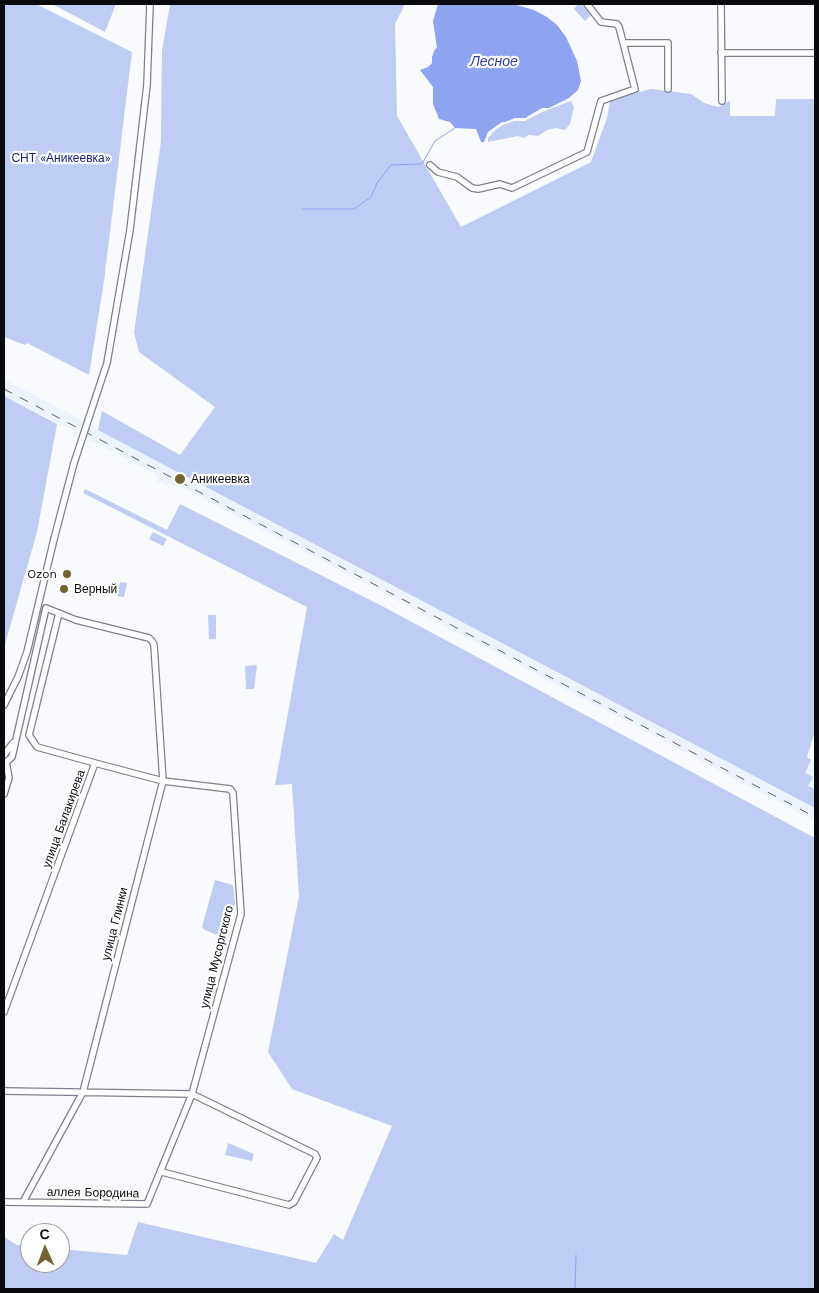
<!DOCTYPE html>
<html>
<head>
<meta charset="utf-8">
<style>
	body { margin:0 }
	#map { position:relative; width:819px; height:1293px; overflow:hidden; background:#f9fafe; font-family:"Work Sans",sans-serif }
	canvas { display:block }
	.frame { position:absolute; inset:0; border:5px solid #0a0b0e; pointer-events:none }
	.north { position:absolute; left:20px; top:1223px; width:50px; height:50px; box-sizing:border-box; background:#fff; border:1px solid #9d9d9f; border-radius:50%; rotate:358deg; font-size:14px; font-weight:700; line-height:20px; text-align:center; color:#0a0b0e }
	.north::after { content:''; display:block; margin:auto; width:18px; height:22px; background:#746331; clip-path:polygon(50% 0,100% 100%,50% 72%,0 100%) }
</style>
</head>
<body>
<div id="map">
<canvas width="819" height="1293"></canvas>
<div class="frame"></div>
<div class="north">С</div>
</div>
<script>
const ctx = document.querySelector('canvas').getContext('2d');
ctx.lineJoin = 'round';
function paint(path, color) {
  ctx.fillStyle = color;
  ctx.fill(path, 'evenodd');
}
function toPath(rows) {
  const path = new Path2D();
  for (const r of rows) {
    path.moveTo(r[0], r[1]);
    for (let i = 2; i < r.length; i += 2) path.lineTo(r[i], r[i + 1]);
  }
  return path;
}
function trace(path, color, width, dash) {
  ctx.strokeStyle = color;
  ctx.lineWidth = width;
  ctx.lineCap = dash ? 'butt' : 'round';
  ctx.setLineDash(dash || []);
  ctx.stroke(path);
}
function label(font, color, halo, rows, align = 'center') {
  ctx.font = font + ' "Work Sans",sans-serif';
  ctx.lineWidth = 4.5;
  ctx.setLineDash([]);
  ctx.textBaseline = 'middle';
  ctx.strokeStyle = halo;
  ctx.fillStyle = color;
  for (const [text, x, y, turn = 0] of rows) {
    ctx.save();
    ctx.translate(x, y);
    ctx.rotate((+turn || 0) * Math.PI / 180);
    ctx.textAlign = isNaN(turn) ? turn : align;
    if (halo) ctx.strokeText(text, 0, 0);
    ctx.fillText(text, 0, 0);
    ctx.restore();
  }
}
paint(toPath([
	[4,379,815,808,815,821,176,484,175,486,169,483,167,486,156,481,158,477,155,474,94,442,72,436,74,431,4,396],
	[811,760,815,762,815,789,808,786,805,773]
]), '#edf2ff');
paint(toPath([
	[4,4,36,4,132,52,104,281,89,375,27,343,25,345,4,337],
	[52,4,116,4,105,32],
	[170,4,405,4,395,24,397,116,461,227,591,162,607,118,610,101,628,95,651,89,691,94,704,103,718,107,730,101,730,116,775,116,776,99,815,99,815,731,807,757,811,760,805,773,813,777,808,786,815,789,815,808,98,430,102,411,180,455,215,407,139,352,134,333,161,141,162,51],
	[578,4,581,4,591,15,585,21,574,9],
	[571,101,574,107,570,124,565,130,556,128,547,130,538,136,529,135,524,138,518,136,488,142,488,138,495,130,503,125,514,121,525,121,542,112],
	[4,396,57,424,37,532,4,648],
	[85,489,167,530,180,504,382,606,815,838,815,1289,4,1289,4,1237,17,1245,30,1246,30,1263,60,1263,60,1249,127,1255,138,1222,316,1263,334,1234,343,1240,392,1126,292,1089,268,1052,299,896,292,784,275,785,307,607,83,493],
	[153,532,167,539,163,546,149,539],
	[120,582,127,583,124,597,117,596],
	[208,615,216,615,216,639,209,639],
	[257,665,254,689,246,689,245,666],
	[215,880,233,885,235,903,228,933,217,935,205,930,202,927],
	[228,1143,254,1154,252,1161,225,1155]
]), '#bfccf4');
paint(toPath([
	[438,4,513,4,534,10,547,17,557,25,566,37,577,61,581,81,578,90,569,98,549,108,542,108,525,118,515,118,505,122,502,122,488,132,484,142,481,142,476,129,455,128,450,122,439,119,433,104,433,87,420,70,428,67,432,63,432,57,435,49,437,48,433,21]
]), '#8fa4f1');
trace(toPath([
	[302,209,354,209,371,197,377,183,391,165,422,164,435,141,455,128],
	[575,1289,576,1255]
]), '#8fa4f1', 1);
const minor = toPath([
	[721,4,722,101],
	[624,43,668,43,668,89],
	[721,53,815,53],
	[430,165,438,172,457,177,472,188,478,189,500,184,512,188,587,152,601,101,635,89,619,27,617,24,601,22,587,4],
	[130,230,147,85,150,4],
	[4,705,18,677,27,652,54,539],
	[4,755,13,743],
	[4,764,12,757,46,608,76,620,149,638,152,641,154,645,163,781,83,1092,23,1202],
	[4,794,9,778,6,762],
	[4,1012,95,763],
	[4,1091,192,1094,315,1154,317,1158,294,1202,289,1205,162,1172],
	[4,1202,147,1204,192,1094,241,914,233,793,230,789,163,781,95,763,37,747,29,735,59,613]
]);
trace(minor, '#7d8088', 8);
trace(minor, '#fff', 5.5);
trace(toPath([
	[4,389,815,817]
]), '#606164', 1, [9, 9]);
const minorBridge = toPath([
	[54,539,74,463,107,363,130,230]
]);
trace(minorBridge, '#7d8088', 8, []);
trace(minorBridge, '#fff', 5.5);
for (const [x, y, r, color] of [
	[180,479,6,"#746331"],
	[67,574,5,"#746331"],
	[64,589,5,"#746331"]
]) {
  const dot = new Path2D();
  dot.arc(x, y, r, 0, 2 * Math.PI);
  ctx.fillStyle = color;
  ctx.fill(dot);
  trace(dot, '#fff', 2);
}
label('12px', '#1c237a', '#fff', [
	["СНТ «Аникеевка»",61,158]
]);
label('12px', '#0a0b0e', '#fff', [
	["Аникеевка",191,479],
	["Ozon",57,574,"right"],
	["Верный",74,589]
], 'left');
label('12px', '#0a0b0e', '#fff', [
	["улица Балакирева",64,819,-70],
	["улица Глинки",115,924,-76],
	["улица Мусоргского",217,957,-76],
	["аллея Бородина",93,1193,1]
]);
label('italic 14px', '#32429a', '#fff', [
	["Лесное",494,62]
]);
</script>
</body>
</html>
